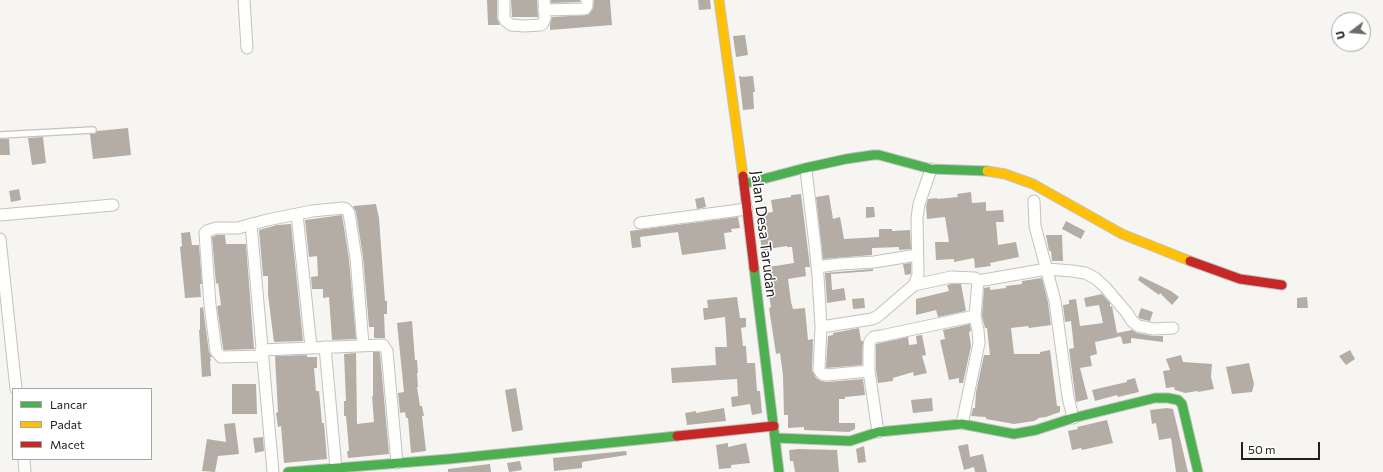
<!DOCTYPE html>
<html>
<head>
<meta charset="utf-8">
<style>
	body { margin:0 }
	#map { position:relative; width:1383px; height:472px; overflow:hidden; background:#f7f5f2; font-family:Commissioner,sans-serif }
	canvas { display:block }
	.legend { position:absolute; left:12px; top:388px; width:140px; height:72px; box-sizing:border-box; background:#fff; border:1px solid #a6a6a5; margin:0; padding:5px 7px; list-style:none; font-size:12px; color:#21201f }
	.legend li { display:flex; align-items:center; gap:8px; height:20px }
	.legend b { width:20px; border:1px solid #a6a6a5 }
	.north { position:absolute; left:1331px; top:12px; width:40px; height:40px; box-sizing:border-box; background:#fff; border:1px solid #a6a6a5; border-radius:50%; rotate:254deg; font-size:11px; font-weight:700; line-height:16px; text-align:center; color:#21201f }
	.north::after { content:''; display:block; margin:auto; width:14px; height:18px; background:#6c6b69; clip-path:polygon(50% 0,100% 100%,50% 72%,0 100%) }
	.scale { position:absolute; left:1241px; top:442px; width:79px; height:18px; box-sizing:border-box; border:2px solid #21201f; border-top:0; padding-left:5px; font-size:12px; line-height:14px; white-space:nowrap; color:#21201f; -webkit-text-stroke:3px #fff; paint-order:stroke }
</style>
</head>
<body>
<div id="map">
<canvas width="1383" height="472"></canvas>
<ul class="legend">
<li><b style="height:5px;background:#4caf50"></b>Lancar</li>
<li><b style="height:5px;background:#ffc107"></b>Padat</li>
<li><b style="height:5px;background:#c62828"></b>Macet</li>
</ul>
<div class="north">U</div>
<div class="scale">50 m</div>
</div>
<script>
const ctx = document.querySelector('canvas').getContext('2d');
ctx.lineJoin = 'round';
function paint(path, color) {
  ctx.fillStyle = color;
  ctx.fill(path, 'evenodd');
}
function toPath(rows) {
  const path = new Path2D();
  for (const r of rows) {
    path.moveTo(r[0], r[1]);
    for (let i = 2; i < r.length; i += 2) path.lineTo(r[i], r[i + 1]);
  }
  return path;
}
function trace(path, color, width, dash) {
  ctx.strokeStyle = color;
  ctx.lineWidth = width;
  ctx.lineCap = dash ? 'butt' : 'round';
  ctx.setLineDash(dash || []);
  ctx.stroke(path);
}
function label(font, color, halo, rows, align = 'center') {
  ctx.font = font + ' Commissioner,sans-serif';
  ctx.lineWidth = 3;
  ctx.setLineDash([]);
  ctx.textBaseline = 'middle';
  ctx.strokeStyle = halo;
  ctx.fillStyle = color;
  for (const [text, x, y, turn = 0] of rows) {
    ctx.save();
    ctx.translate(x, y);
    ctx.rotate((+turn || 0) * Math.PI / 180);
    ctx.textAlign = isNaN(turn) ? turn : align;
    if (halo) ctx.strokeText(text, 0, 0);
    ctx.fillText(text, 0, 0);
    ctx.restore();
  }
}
paint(toPath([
	[487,0,497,0,497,18,500,25,488,25],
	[511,0,537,0,538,17,512,17],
	[551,0,580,0,580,2,551,3],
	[594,0,610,0,612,25,550,30,550,24,552,17,588,15,593,9],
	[698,0,710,0,711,9,699,10],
	[745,35,748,55,736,57,733,36],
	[739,76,741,76,741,77,753,76,755,92,753,92,754,109,743,110],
	[128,128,131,155,93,159,90,134,95,134,97,131],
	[43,137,46,163,32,165,28,138],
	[0,139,9,139,10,155,0,155],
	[19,189,21,200,11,202,9,191],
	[971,192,972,203,986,202,986,211,1003,210,1004,222,996,222,998,245,1016,242,1019,257,990,263,991,266,975,268,974,258,954,262,954,259,936,260,935,242,949,242,945,217,927,219,926,206,928,199,937,198,937,199,958,197,957,194],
	[801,194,810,267,805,267,806,276,788,279,791,302,793,309,805,308,808,340,813,339,812,370,816,378,821,381,827,382,863,379,865,395,845,397,845,399,839,399,839,423,855,423,855,429,849,432,804,430,804,427,788,428,788,415,784,415,783,375,780,353,776,354,769,308,771,307,769,296,773,295,768,267,794,263,792,247,787,247,787,246,768,249,769,250,762,251,757,214,773,212,771,200,791,197,791,195],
	[829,195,833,219,840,217,844,239,879,237,879,229,892,229,892,231,910,230,911,249,899,250,899,247,872,248,872,255,823,259,816,197],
	[704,197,706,207,697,209,695,199],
	[376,204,379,218,385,301,387,301,387,314,384,314,385,338,374,338,374,327,369,327,363,257,356,212,353,206],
	[866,207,874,207,875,217,866,218],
	[342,215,349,259,356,339,332,340,329,297,323,298,323,289,312,289,311,277,318,276,317,256,309,257,305,220],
	[738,217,740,228,731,229,732,232,724,233,726,249,682,255,678,232,640,237,641,247,632,248,630,231],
	[1066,221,1085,231,1081,239,1062,229],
	[291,224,303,341,274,342,268,295,268,276,263,276,259,230,277,225],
	[190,232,192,245,199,245,202,284,200,284,201,297,185,298,180,247,182,246,181,233],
	[217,235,225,235,226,244,246,244,254,349,224,350,223,348,217,306,221,305,218,283,216,284,212,237],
	[1046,235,1062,235,1063,261,1052,261,1051,251,1049,251],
	[911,263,911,274,905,275,903,264],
	[873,269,873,271,831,274,832,290,844,288,846,300,827,303,825,273],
	[1140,276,1171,291,1179,297,1172,305,1160,293,1159,295,1138,280],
	[1042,278,1048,302,1051,325,1029,328,1028,326,1011,328,1014,354,1040,354,1040,352,1050,350,1057,406,1060,406,1060,412,1046,417,1038,418,1038,419,1034,421,1014,424,986,419,986,417,971,416,973,408,975,408,976,392,984,355,990,355,987,328,985,328,982,316,984,288,990,287,990,290,1006,288,1006,286,1022,284,1022,281],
	[952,284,961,284,966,311,938,317,936,310,916,315,916,299,949,291,947,285],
	[1102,294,1110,303,1110,307,1112,306,1117,333,1132,330,1137,333,1153,336,1163,336,1163,342,1131,338,1131,343,1123,344,1121,337,1117,336,1118,337,1095,342,1097,354,1090,356,1092,366,1080,368,1088,399,1076,402,1069,349,1074,348,1071,321,1065,322,1063,305,1069,304,1069,300,1076,299,1080,326,1103,323,1099,305,1086,307,1084,298],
	[737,297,740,318,746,318,746,327,741,328,743,346,746,346,747,363,755,363,757,391,760,391,762,413,752,415,750,404,732,407,731,397,738,396,737,379,672,383,671,368,716,365,715,347,727,347,725,317,704,320,703,308,708,308,707,300],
	[1307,297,1308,308,1297,308,1297,298],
	[864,298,865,308,853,309,852,299],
	[203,307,209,352,212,357,210,357,211,361,210,361,211,376,202,377,199,330,200,330,200,308],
	[1141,308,1153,312,1150,321,1141,319,1138,317],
	[412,321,415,360,417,360,418,373,417,373,418,387,417,387,420,406,422,406,424,416,422,416,426,451,411,453,408,418,406,418,405,412,400,413,398,393,404,392,397,323],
	[970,324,971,331,969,332,971,346,963,383,959,383,959,378,949,380,940,340,945,339,943,330],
	[859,328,861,341,863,341,862,365,826,368,828,336,833,335,833,333],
	[922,335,926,355,922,356,927,373,914,376,913,372,893,378,893,381,878,383,876,370,876,344,908,337,909,345,917,344,916,336],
	[1350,350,1355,359,1346,365,1339,356],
	[373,352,379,352,380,353,389,454,348,458,347,451,349,451,348,438,346,416,344,416,344,401,346,401,344,354,356,353,357,424,374,422,372,396,373,396],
	[307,355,307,357,317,357,317,368,314,368,316,391,319,391,322,423,324,423,327,459,284,463,281,426,278,427,276,413,278,412,275,356],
	[1181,355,1183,362,1212,364,1211,377,1214,389,1198,392,1197,391,1185,393,1175,390,1174,387,1166,388,1163,371,1170,370,1166,359],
	[1249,363,1254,384,1252,392,1232,394,1226,367],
	[1135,378,1139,392,1118,397,1117,395,1095,401,1092,390,1127,382,1127,380],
	[232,384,256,384,257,414,232,414],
	[516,388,523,430,512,432,505,390],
	[932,398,933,411,913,413,911,400],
	[724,408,726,421,687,425,685,413,696,411,696,413],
	[1167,408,1173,409,1188,472,1176,472,1171,438,1159,440,1156,423,1152,424,1150,410],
	[1107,420,1113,443,1082,450,1081,448,1072,450,1068,431,1078,429,1077,427],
	[235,423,239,454,218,456,215,472,202,471,207,439,226,442,224,424],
	[263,437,264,451,255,453,253,438],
	[728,443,728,447,746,443,750,463,731,465,731,468,719,469,716,445],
	[968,444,970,457,983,454,987,472,975,472,974,467,964,470,958,446],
	[864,446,866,462,858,463,856,449],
	[799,449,837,450,839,472,795,472,793,461,790,461,789,450],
	[626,451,627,455,582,462,582,468,554,471,553,458],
	[520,461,522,470,509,472,507,463],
	[490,464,491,472,448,472,448,469]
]), '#b3ada6');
const lane = toPath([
	[0,135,93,130]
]);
const street = toPath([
	[244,0,247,48],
	[504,0,504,18,506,21,511,25,524,26,541,25,543,23,545,18,544,0],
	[544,10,585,9,587,6,587,0],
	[806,170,815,245,818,276,821,327,819,370,822,374,827,375,869,371],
	[1034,201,1035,226,1055,301,1068,397,1073,418],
	[297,214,311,347],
	[0,215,113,205],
	[640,223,747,209],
	[251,224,273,472],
	[0,239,16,389],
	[817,267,840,264,874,262,917,255],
	[914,285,951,277,975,278,978,281,1047,269,1072,271,1085,273,1095,278,1105,287,1127,313,1132,321,1138,326,1154,329,1173,328],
	[821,327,872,319,878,316,914,285,918,275,917,218,919,204,931,169],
	[325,347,336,468],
	[261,350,383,345,387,351,397,463],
	[262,356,221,357,216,351,210,305,205,233,207,231,216,228,238,228,267,220,312,211,343,208,346,209,349,213,356,258,363,345],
	[962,424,979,343,978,330,975,316,978,281],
	[878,432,869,371,869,346,870,341,874,337,881,336,975,316],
	[24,459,25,472]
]);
const fast = toPath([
	[744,184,805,168,846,159,873,155,879,155,931,169,987,171],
	[754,268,779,472],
	[776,438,850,441,878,432,962,424,1014,434,1036,430,1073,418,1155,398,1168,398,1178,400,1182,404,1198,472],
	[288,472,449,459,677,436]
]);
const slow = toPath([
	[719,0,743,176],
	[987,171,1005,174,1033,184,1122,234,1190,261]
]);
const jam = toPath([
	[743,176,754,268],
	[1190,261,1240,279,1282,285],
	[677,436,774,426]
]);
trace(lane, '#c4c2c0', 8);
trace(street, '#c4c2c0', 13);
trace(fast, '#c4c2c0', 11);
trace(slow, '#c4c2c0', 11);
trace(jam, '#c4c2c0', 11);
trace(lane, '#fefefd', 5.5);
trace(street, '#fefefd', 11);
trace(fast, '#4caf50', 9);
trace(slow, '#ffc107', 9);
trace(jam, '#c62828', 9);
label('15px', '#21201f', '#fff', [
	["Jalan Desa Tarudan",764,234,83]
]);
</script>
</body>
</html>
